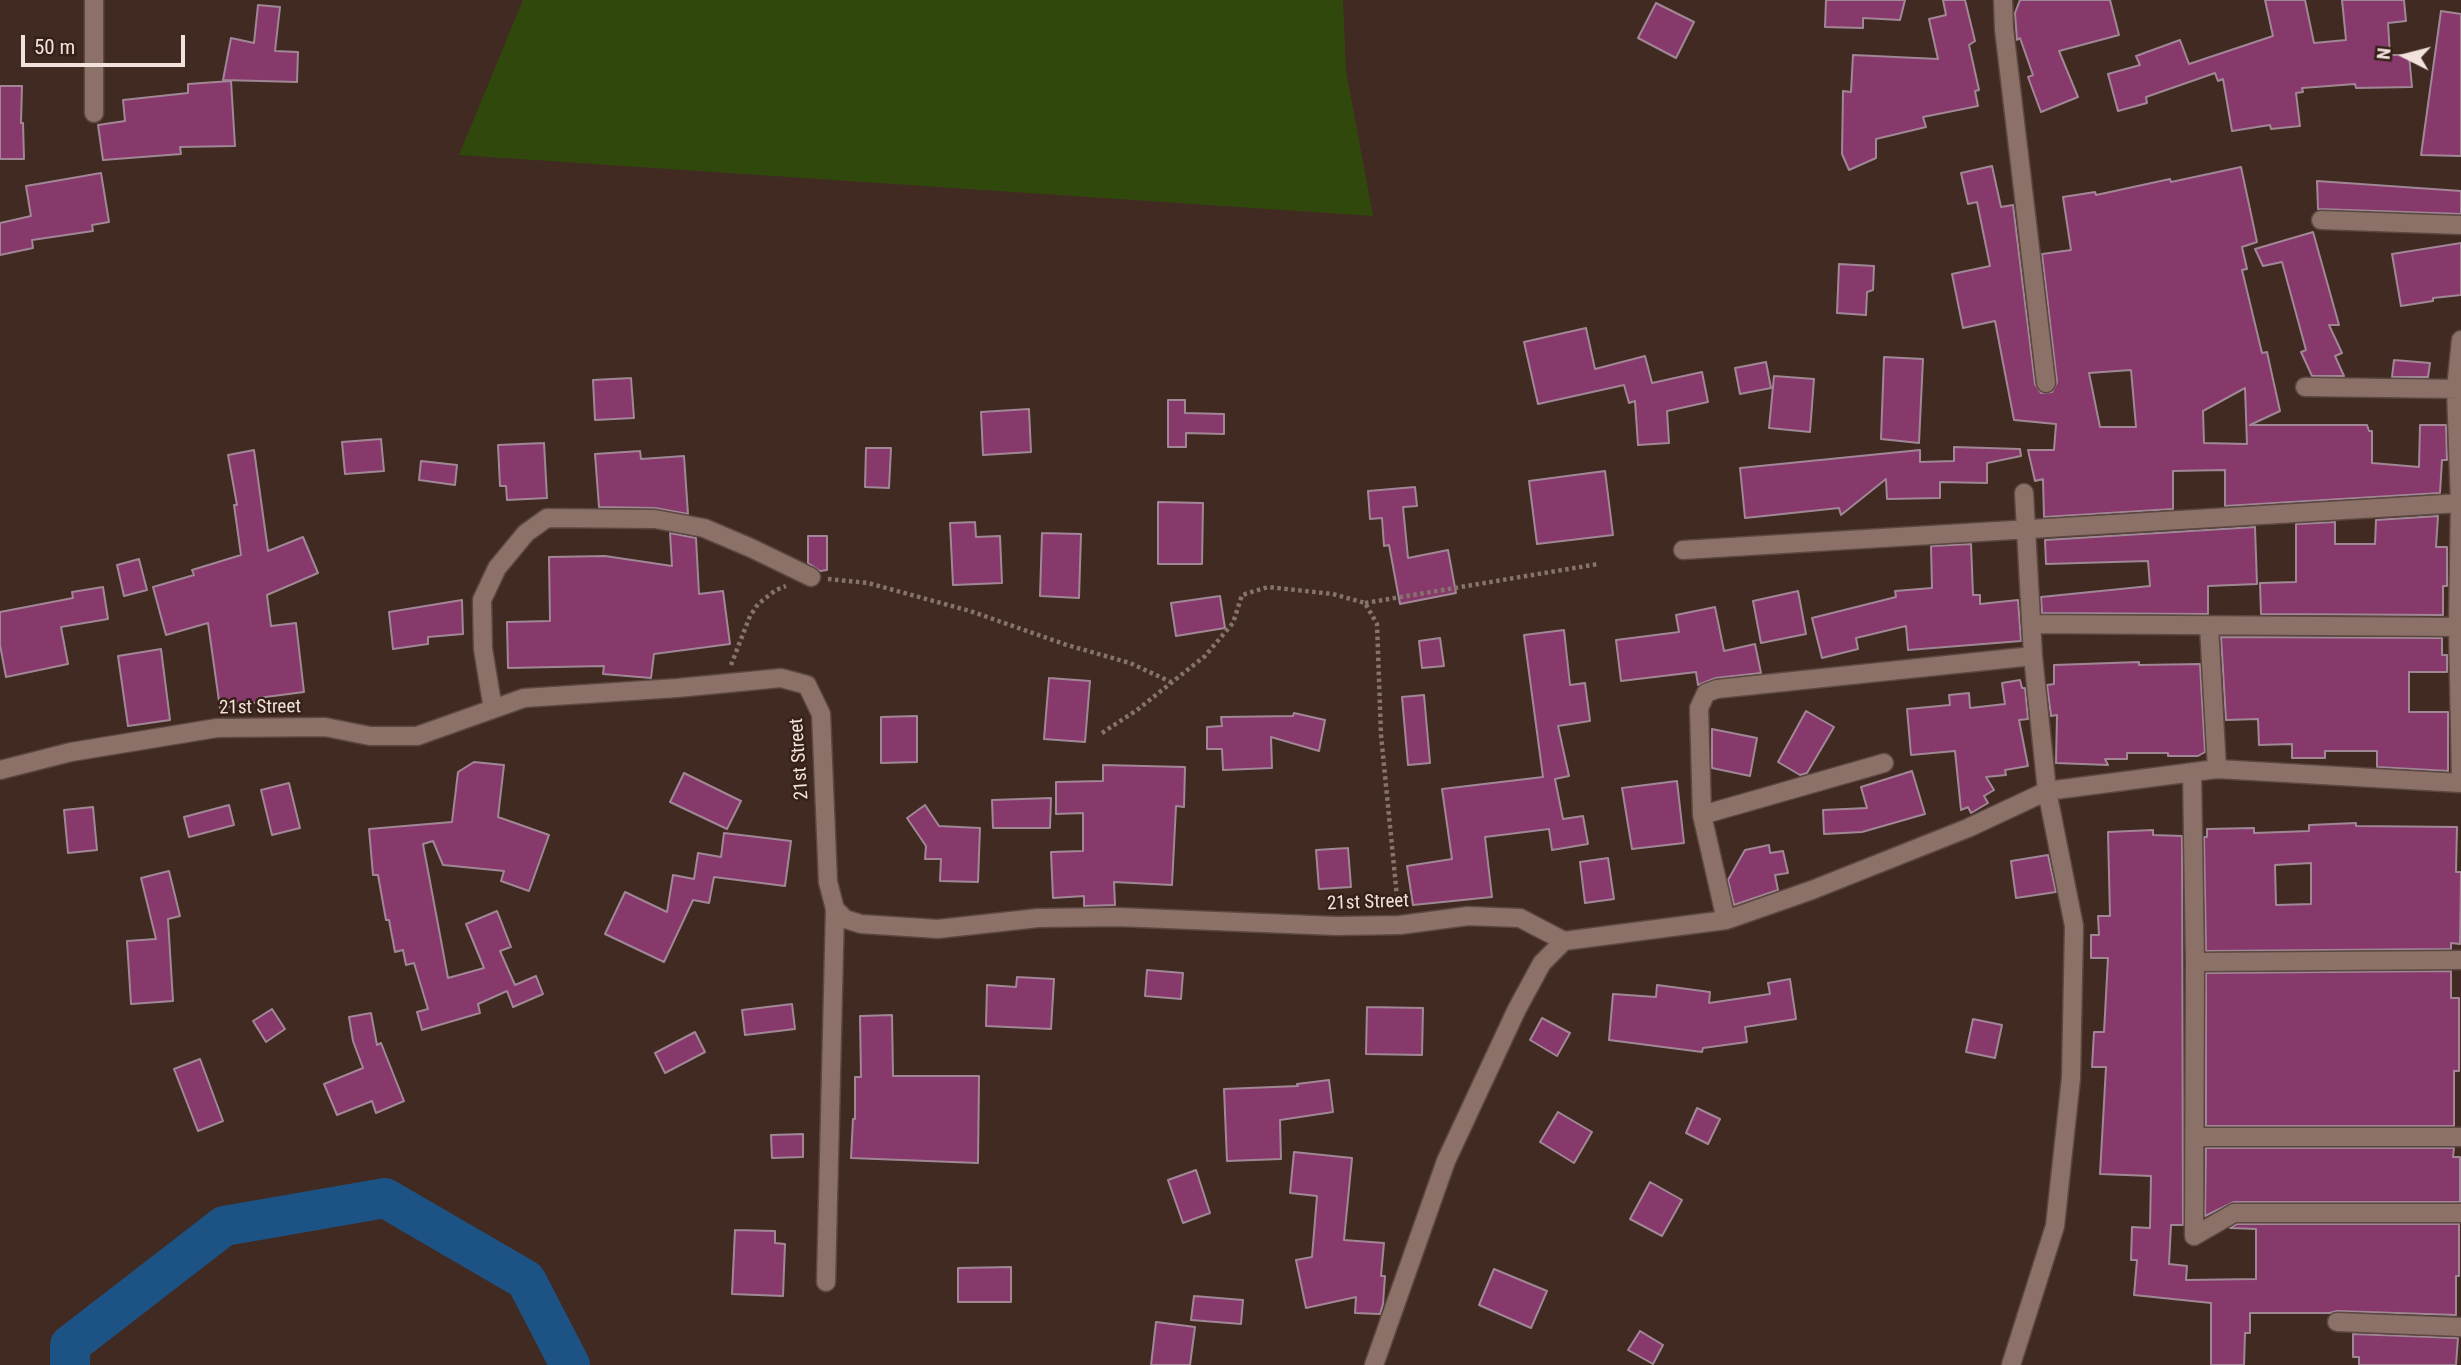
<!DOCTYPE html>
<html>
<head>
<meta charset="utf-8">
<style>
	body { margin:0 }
	#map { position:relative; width:2461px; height:1365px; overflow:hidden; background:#412a22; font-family:"Roboto Condensed",sans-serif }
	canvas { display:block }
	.north { position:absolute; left:2370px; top:21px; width:70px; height:70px; -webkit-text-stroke:5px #362118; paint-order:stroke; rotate:276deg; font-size:19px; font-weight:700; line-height:28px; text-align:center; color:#f1e2dc }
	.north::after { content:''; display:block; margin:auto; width:24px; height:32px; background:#f1e2dc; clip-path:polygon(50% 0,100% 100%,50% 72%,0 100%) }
	.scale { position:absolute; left:21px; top:35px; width:164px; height:32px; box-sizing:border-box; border:4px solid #f1e2dc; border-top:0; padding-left:9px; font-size:21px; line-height:24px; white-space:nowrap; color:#f1e2dc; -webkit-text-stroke:5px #362118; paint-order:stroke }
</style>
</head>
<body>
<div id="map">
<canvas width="2461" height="1365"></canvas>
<div class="north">N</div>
<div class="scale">50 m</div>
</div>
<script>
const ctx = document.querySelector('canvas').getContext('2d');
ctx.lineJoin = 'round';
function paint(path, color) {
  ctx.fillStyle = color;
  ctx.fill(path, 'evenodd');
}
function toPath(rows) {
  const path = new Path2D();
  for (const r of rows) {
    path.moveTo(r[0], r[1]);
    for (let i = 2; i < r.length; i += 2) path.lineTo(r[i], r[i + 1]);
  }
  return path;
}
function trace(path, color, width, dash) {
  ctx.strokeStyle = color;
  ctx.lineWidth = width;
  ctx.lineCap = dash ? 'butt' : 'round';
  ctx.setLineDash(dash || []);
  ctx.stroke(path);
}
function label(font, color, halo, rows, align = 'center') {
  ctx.font = font + ' "Roboto Condensed",sans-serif';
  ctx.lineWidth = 5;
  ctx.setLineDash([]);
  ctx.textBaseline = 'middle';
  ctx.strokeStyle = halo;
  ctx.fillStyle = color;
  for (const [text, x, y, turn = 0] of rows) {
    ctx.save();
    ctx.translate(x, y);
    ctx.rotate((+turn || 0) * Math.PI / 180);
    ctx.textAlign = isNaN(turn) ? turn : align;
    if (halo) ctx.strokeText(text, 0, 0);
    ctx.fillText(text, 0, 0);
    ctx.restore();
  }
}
paint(toPath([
	[523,0,1343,0,1346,71,1373,216,459,155]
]), '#31480c');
trace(toPath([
	[70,1365,70,1345,224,1226,385,1198,526,1280,570,1365]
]), '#1d5384', 40);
const building = toPath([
	[1826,0,1905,0,1900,20,1863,18,1863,28,1825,27,1826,0],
	[1943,0,1965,0,1975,41,1969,45,1979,90,1975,91,1978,106,1923,117,1926,127,1876,139,1876,158,1849,170,1842,154,1843,91,1851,92,1853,55,1938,59,1929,19,1946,15,1943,0],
	[2020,0,2110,0,2119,35,2059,51,2078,97,2041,112,2028,77,2033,75,2020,38,2017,40,2015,13,2020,0],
	[2265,0,2305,0,2314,43,2346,40,2342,0,2404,0,2406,21,2388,23,2390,55,2409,55,2412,87,2356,88,2355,84,2302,88,2303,92,2296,93,2300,126,2271,129,2270,125,2232,131,2223,79,2218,81,2215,73,2146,97,2147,103,2118,111,2108,74,2140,65,2136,56,2180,40,2189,64,2273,36,2265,0],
	[1656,3,1694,22,1676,58,1638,38,1656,3],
	[258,5,280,7,275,51,298,52,297,82,223,80,231,38,254,43,258,5],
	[2441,11,2461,14,2461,156,2421,155,2441,11],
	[231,81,235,146,180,147,181,154,103,160,98,125,125,121,123,100,188,93,188,84,231,81],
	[0,86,22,86,21,123,23,123,24,159,0,159,0,86],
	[1992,166,2001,207,2013,205,2035,384,2041,393,2052,392,2057,382,2042,254,2071,250,2063,197,2095,192,2096,195,2170,179,2171,182,2241,167,2257,242,2242,247,2247,269,2242,270,2262,353,2267,352,2280,411,2250,425,2367,425,2369,431,2372,431,2372,463,2419,467,2420,425,2446,425,2447,460,2442,460,2440,493,2225,506,2225,470,2173,471,2173,509,2044,517,2043,479,2035,481,2028,450,2054,450,2056,424,2014,420,1995,321,1963,328,1952,274,1990,266,1977,202,1968,204,1961,173,1992,166],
	[2131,370,2136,427,2100,427,2089,373,2131,370],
	[2245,388,2247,444,2204,443,2203,411,2245,388],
	[101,173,109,222,92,225,93,231,32,240,33,248,0,255,0,223,31,216,26,186,101,173],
	[2317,181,2461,191,2461,214,2318,209,2317,181],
	[2313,232,2339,325,2329,325,2342,353,2335,356,2344,376,2312,376,2301,352,2306,350,2282,262,2263,266,2255,249,2313,232],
	[2461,243,2461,295,2433,298,2433,301,2401,306,2392,254,2461,243],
	[1839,264,1874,266,1873,290,1867,292,1866,315,1837,313,1839,264],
	[1586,328,1595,369,1645,356,1652,383,1702,372,1708,402,1667,411,1669,443,1638,445,1635,401,1629,403,1624,385,1538,404,1524,342,1586,328],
	[1884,357,1923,359,1919,443,1881,439,1884,357],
	[2394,360,2430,363,2428,377,2392,377,2394,360],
	[1766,362,1771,388,1740,394,1735,368,1766,362],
	[1774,376,1814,379,1810,432,1769,428,1774,376],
	[631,378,634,418,595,420,593,380,631,378],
	[1168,400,1185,400,1185,413,1224,414,1224,434,1186,433,1186,447,1168,447,1168,400],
	[1029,409,1031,452,983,455,981,412,1029,409],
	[381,439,384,471,345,474,342,442,381,439],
	[544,443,547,498,507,500,506,486,500,486,498,445,544,443],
	[1954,447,2020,449,2021,456,1987,463,1987,483,1940,482,1940,498,1887,499,1886,479,1841,515,1839,508,1745,518,1740,468,1920,450,1920,462,1954,461,1954,447],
	[866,448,891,448,889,488,865,487,866,448],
	[254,450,268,551,303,537,318,573,267,595,271,626,296,623,304,692,258,698,259,702,220,708,208,623,166,635,153,587,194,575,192,570,241,555,234,505,237,505,228,455,254,450],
	[640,451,641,459,684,456,688,514,655,508,599,507,595,454,640,451],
	[421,461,457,465,455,485,419,480,421,461],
	[1605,471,1613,535,1537,544,1529,481,1605,471],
	[1415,487,1417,506,1403,507,1408,558,1448,550,1456,593,1400,604,1389,545,1384,546,1382,518,1370,519,1368,491,1415,487],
	[1158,502,1203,503,1202,564,1158,564,1158,502],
	[2438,516,2436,547,2447,547,2447,586,2443,586,2443,615,2261,614,2260,583,2296,582,2296,524,2335,522,2335,544,2375,544,2376,520,2438,516],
	[975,522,976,537,1000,536,1002,583,953,585,950,523,975,522],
	[2255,527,2257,584,2208,586,2208,614,2042,613,2041,597,2150,586,2148,561,2046,564,2045,540,2255,527],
	[670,533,696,538,699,594,723,591,730,644,654,654,651,678,603,674,604,666,508,668,507,622,550,621,549,557,605,556,672,566,670,533],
	[1042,533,1081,534,1079,598,1040,596,1042,533],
	[808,536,827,536,827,570,820,571,808,563,808,536],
	[1971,544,1973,595,1980,595,1980,604,2018,600,2021,641,1908,650,1906,626,1856,638,1858,649,1822,658,1812,618,1896,597,1895,591,1932,588,1931,546,1971,544],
	[139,559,147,590,124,596,117,565,139,559],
	[103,587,108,619,61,627,68,664,6,677,0,645,0,612,73,598,72,592,103,587],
	[1798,591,1806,634,1761,643,1753,601,1798,591],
	[1220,596,1225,628,1176,636,1171,603,1220,596],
	[462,600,463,634,428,637,428,644,393,649,389,612,462,600],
	[1715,607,1724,651,1755,644,1761,673,1716,678,1698,685,1696,672,1621,681,1616,640,1679,632,1676,615,1715,607],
	[1564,630,1570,685,1585,683,1590,721,1558,726,1569,776,1555,779,1563,819,1583,816,1588,844,1552,850,1549,829,1485,837,1492,897,1413,905,1407,866,1452,859,1442,789,1543,777,1524,635,1564,630],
	[2221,637,2442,638,2442,655,2447,655,2447,672,2409,672,2409,712,2448,712,2448,771,2377,767,2377,751,2325,751,2325,758,2292,758,2292,744,2259,745,2258,719,2226,720,2221,637],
	[1440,638,1444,666,1422,668,1419,641,1440,638],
	[161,649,170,720,128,726,118,656,161,649],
	[2139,662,2139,665,2200,664,2205,752,2198,756,2168,756,2168,753,2127,753,2127,759,2105,759,2108,765,2056,763,2057,715,2051,716,2047,685,2054,684,2054,665,2139,662],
	[1049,678,1090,681,1085,742,1044,739,1049,678],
	[2020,680,2022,688,2025,688,2028,719,2019,720,2028,766,2005,770,2006,775,1986,777,1994,790,1984,796,1988,803,1971,813,1968,807,1961,810,1955,751,1911,755,1907,709,1950,705,1949,695,1969,693,1970,708,2005,704,2002,683,2020,680],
	[1424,695,1430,763,1408,765,1402,697,1424,695],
	[1806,711,1834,727,1807,773,1800,775,1778,762,1806,711],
	[1294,713,1325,720,1319,751,1271,737,1272,768,1223,770,1222,749,1207,749,1207,727,1222,726,1221,717,1293,716,1294,713],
	[917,716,917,762,881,763,881,717,917,716],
	[1712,729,1757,738,1750,776,1712,768,1712,729],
	[474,762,504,765,498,817,549,835,529,891,501,881,504,871,443,865,433,841,423,844,448,978,484,968,466,924,497,911,511,947,500,951,515,985,536,976,543,994,513,1007,507,991,478,1004,480,1013,422,1030,417,1012,428,1009,414,963,406,965,403,950,395,952,389,920,386,920,378,875,373,875,369,829,452,822,458,772,474,762],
	[1103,765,1185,767,1184,807,1176,806,1172,885,1114,882,1115,905,1084,906,1084,896,1053,898,1051,852,1083,851,1083,813,1056,814,1056,782,1103,781,1103,765],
	[1912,771,1925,814,1862,832,1824,834,1823,810,1867,808,1861,787,1912,771],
	[684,773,741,801,727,829,670,802,684,773],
	[1677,781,1684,843,1632,849,1622,788,1677,781],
	[289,783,300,828,272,835,261,790,289,783],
	[1051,798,1050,828,993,828,992,800,1051,798],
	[229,805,234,825,189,837,184,817,229,805],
	[925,805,939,826,980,828,978,882,940,881,941,859,925,859,926,846,907,818,925,805],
	[93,807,97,850,68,853,64,810,93,807],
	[2356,823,2356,826,2457,827,2456,872,2461,872,2460,944,2451,943,2451,949,2206,951,2204,837,2207,837,2207,829,2254,828,2254,833,2309,831,2309,825,2356,823],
	[2311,863,2311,904,2276,905,2275,865,2311,863],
	[2153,830,2153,835,2182,836,2183,1225,2171,1225,2169,1264,2187,1266,2186,1280,2256,1279,2256,1229,2230,1228,2237,1224,2459,1224,2459,1276,2456,1276,2456,1315,2337,1311,2330,1313,2250,1313,2250,1333,2245,1333,2244,1365,2211,1365,2211,1303,2134,1295,2137,1260,2131,1260,2132,1227,2150,1228,2151,1176,2100,1174,2106,1067,2092,1067,2094,1032,2104,1032,2108,958,2091,958,2091,935,2099,935,2098,916,2110,916,2108,832,2153,830],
	[724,833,791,841,785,886,714,877,709,903,693,900,664,962,605,934,625,892,667,912,673,875,694,879,698,853,721,857,724,833],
	[1769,845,1770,853,1783,851,1788,873,1775,875,1778,890,1734,905,1728,880,1745,850,1769,845],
	[1348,848,1351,887,1319,889,1316,850,1348,848],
	[2048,855,2056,892,2016,898,2011,861,2048,855],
	[1608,858,1614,899,1585,903,1580,862,1608,858],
	[169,871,180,916,168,919,173,1001,131,1004,127,941,156,939,141,878,169,871],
	[1147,970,1183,973,1181,999,1145,996,1147,970],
	[2451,971,2451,998,2459,998,2459,1071,2454,1071,2454,1126,2206,1126,2206,973,2451,971],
	[1017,977,1054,979,1051,1029,986,1026,987,985,1016,987,1017,977],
	[1790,979,1796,1019,1745,1027,1747,1042,1703,1048,1702,1052,1609,1040,1613,994,1656,997,1657,985,1710,992,1709,1003,1770,994,1768,983,1790,979],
	[792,1004,795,1029,745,1035,742,1010,792,1004],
	[1367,1007,1423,1008,1422,1055,1366,1054,1367,1007],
	[272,1009,285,1029,266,1042,253,1021,272,1009],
	[371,1013,377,1045,381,1043,404,1101,376,1113,372,1101,337,1115,324,1084,363,1068,353,1041,349,1017,371,1013],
	[892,1015,893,1076,979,1076,978,1163,851,1158,853,1119,855,1119,855,1077,861,1077,860,1016,892,1015],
	[1542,1018,1570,1033,1557,1056,1530,1040,1542,1018],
	[1973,1019,2002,1025,1995,1058,1966,1052,1973,1019],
	[695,1032,705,1052,665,1073,655,1053,695,1032],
	[200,1059,223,1121,198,1131,174,1069,200,1059],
	[1329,1080,1333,1112,1280,1120,1281,1159,1227,1161,1224,1089,1298,1086,1297,1084,1329,1080],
	[1697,1108,1720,1119,1708,1144,1686,1133,1697,1108],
	[1558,1112,1592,1132,1574,1163,1540,1142,1558,1112],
	[803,1134,803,1157,772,1158,771,1135,803,1134],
	[2206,1148,2454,1148,2453,1157,2460,1157,2460,1202,2234,1202,2205,1216,2206,1148],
	[1294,1152,1352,1158,1344,1240,1384,1243,1381,1276,1385,1276,1383,1304,1380,1314,1355,1313,1356,1297,1306,1308,1296,1260,1312,1257,1317,1196,1290,1193,1294,1152],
	[1196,1170,1210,1213,1183,1223,1168,1180,1196,1170],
	[1650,1182,1682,1200,1662,1236,1630,1219,1650,1182],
	[735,1230,775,1231,775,1243,785,1244,783,1296,732,1294,735,1230],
	[1011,1267,1011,1302,958,1302,958,1268,1011,1267],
	[1494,1269,1547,1291,1531,1328,1479,1305,1494,1269],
	[1194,1296,1243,1300,1241,1324,1191,1320,1194,1296],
	[1156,1322,1195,1327,1190,1365,1151,1365,1156,1322],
	[1640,1331,1663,1345,1653,1364,1628,1350,1640,1331],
	[2353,1334,2458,1338,2456,1365,2359,1365,2359,1357,2353,1357,2353,1334]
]);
paint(building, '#87396c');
trace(building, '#a18796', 2);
const street = toPath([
	[94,0,94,113],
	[2003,0,2004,29,2046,383],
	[2321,220,2461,225],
	[2461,340,2456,389,2460,503,2458,627,2461,781],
	[2305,387,2461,389],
	[1683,550,2461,503],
	[2032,624,2461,627],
	[2209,626,2217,769],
	[493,709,483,649,482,600,497,568,526,533,547,518,655,519,704,528,751,548,811,577],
	[0,770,71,752,217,728,325,727,370,736,417,736,524,698,677,688,781,678,807,685,821,714,828,882,835,909,845,919,861,924,938,929,1038,918,1118,917,1336,926,1400,925,1468,916,1520,918,1564,941],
	[2192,772,2195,962,2194,1236],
	[1702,815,1884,763],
	[1726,920,1702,815,1699,708,1706,693,1717,689,2033,656],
	[2195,962,2461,960],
	[2195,1137,2461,1137],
	[2194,1236,2234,1213,2461,1213],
	[826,1282,835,909],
	[2337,1322,2461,1327],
	[1374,1365,1446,1161,1517,1009,1542,963,1564,941,1726,920,1812,890,1968,828,2047,791,2217,769,2461,783],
	[2011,1365,2055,1226,2071,1078,2074,926,2047,791,2033,656,2024,493]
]);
trace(street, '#5c4841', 21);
trace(toPath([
	[828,579,868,583,970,611,1067,645,1130,663,1171,682],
	[1365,603,1598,564],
	[731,665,750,616,758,604,776,590,786,586],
	[1102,733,1137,710,1205,656,1233,623,1242,595,1268,587,1333,594,1365,603,1377,624,1381,735,1398,907]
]), '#86736b', 4.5, [3.5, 3.5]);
trace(street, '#8b7167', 18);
label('19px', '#f1e2dc', '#362118', [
	["21st Street",260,708,-1],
	["21st Street",800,759,-94],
	["21st Street",1368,903,-2]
]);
</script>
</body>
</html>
